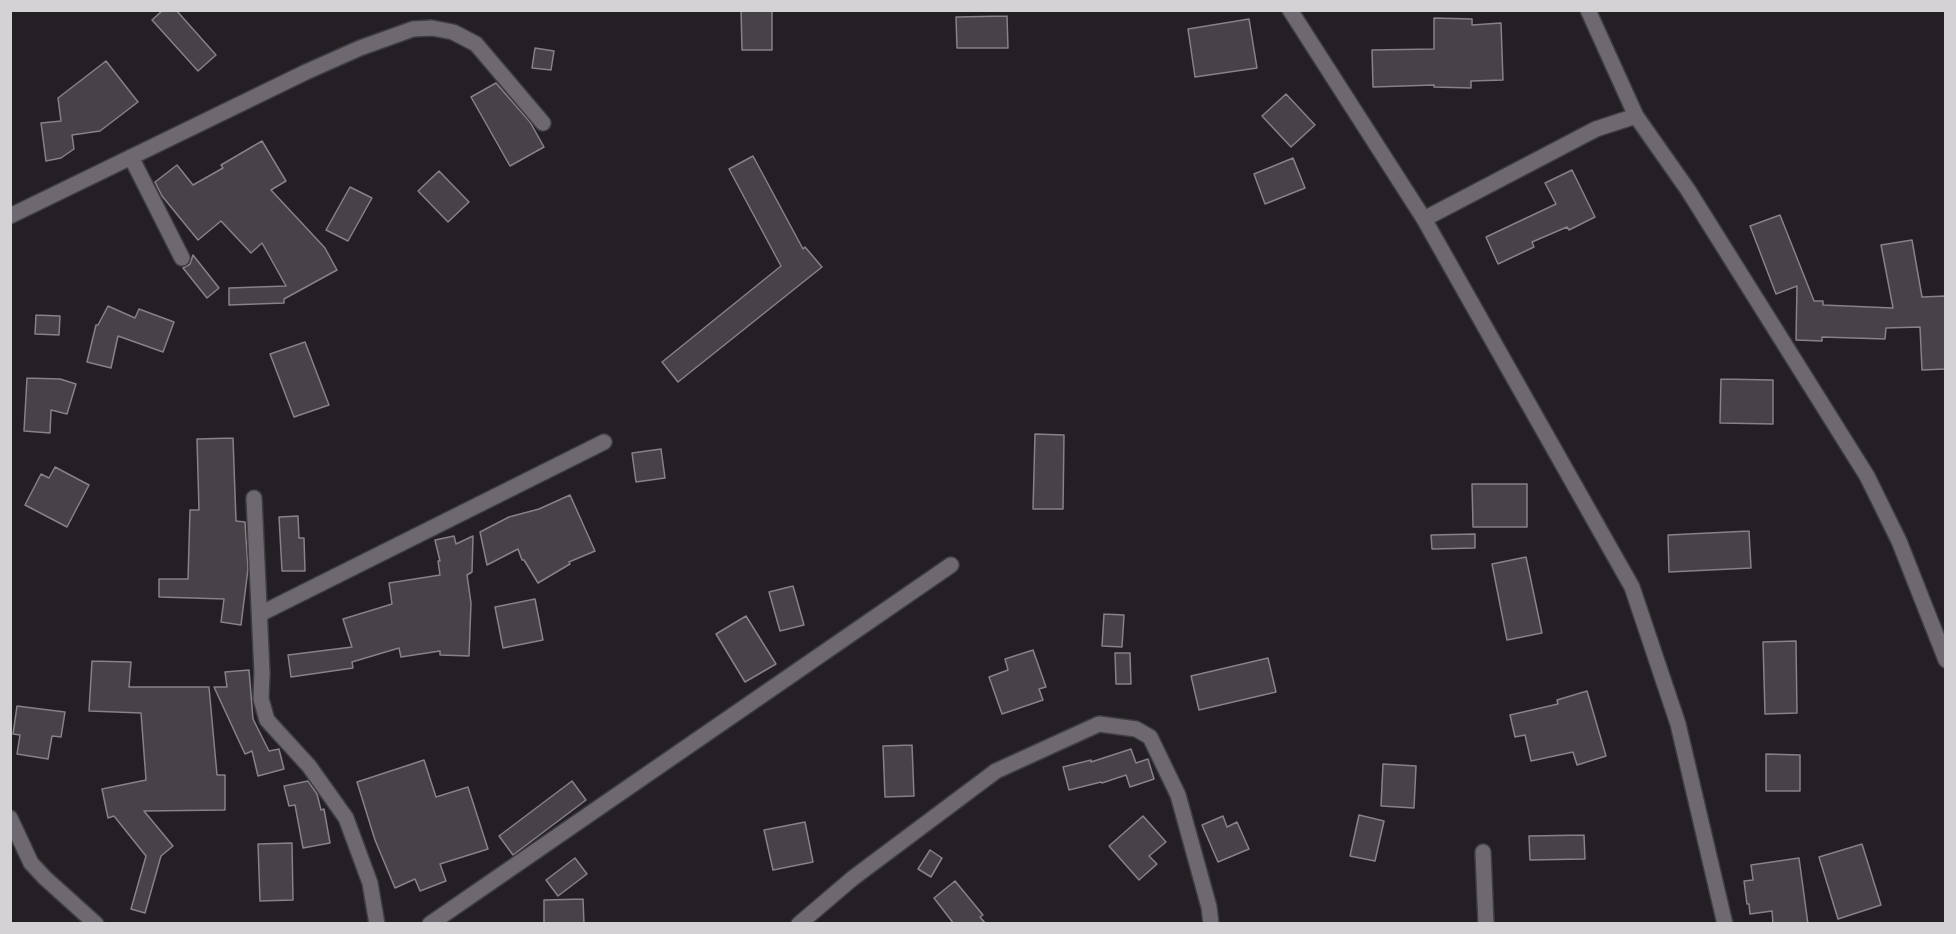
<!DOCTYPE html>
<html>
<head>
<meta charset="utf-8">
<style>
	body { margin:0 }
	#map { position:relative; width:1956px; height:934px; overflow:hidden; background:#231f24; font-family:Spectral,serif }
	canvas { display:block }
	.frame { position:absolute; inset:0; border:12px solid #d5d2d6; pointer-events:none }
</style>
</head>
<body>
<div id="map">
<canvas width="1956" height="934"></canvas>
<div class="frame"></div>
</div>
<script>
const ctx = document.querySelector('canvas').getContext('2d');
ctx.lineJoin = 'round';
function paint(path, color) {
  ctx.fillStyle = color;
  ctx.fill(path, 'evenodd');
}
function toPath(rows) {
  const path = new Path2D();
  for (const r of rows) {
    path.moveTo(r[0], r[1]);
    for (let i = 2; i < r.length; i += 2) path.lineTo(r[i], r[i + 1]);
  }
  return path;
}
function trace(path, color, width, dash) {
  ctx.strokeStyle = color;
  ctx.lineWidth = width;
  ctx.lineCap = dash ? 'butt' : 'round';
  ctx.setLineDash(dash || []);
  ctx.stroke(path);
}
const building = toPath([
	[163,10,176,10,216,55,198,71,152,20,163,10],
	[741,10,772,10,772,50,742,50,741,10],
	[1007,16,1008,48,957,48,956,17,1007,16],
	[1434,18,1472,19,1472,25,1501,23,1503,80,1471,81,1471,88,1434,87,1434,85,1373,87,1372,50,1434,49,1434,18],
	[1249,19,1257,68,1195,77,1188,29,1249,19],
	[535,48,554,51,551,70,532,68,535,48],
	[106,61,138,102,100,131,72,135,74,149,61,158,46,161,41,123,61,121,58,98,106,61],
	[496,83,530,122,544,147,510,166,471,97,496,83],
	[1286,94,1315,125,1291,147,1262,116,1286,94],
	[262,141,286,181,271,190,325,248,337,270,284,299,284,303,229,305,229,288,286,286,262,243,251,253,221,221,198,240,162,196,155,182,177,165,193,185,223,168,221,165,262,141],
	[753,156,803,249,805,247,822,267,678,382,662,362,781,266,729,169,753,156],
	[1293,158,1305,188,1265,204,1254,174,1293,158],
	[1572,170,1595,217,1569,230,1567,227,1532,242,1534,247,1498,264,1486,237,1556,204,1545,183,1572,170],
	[439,171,469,202,448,222,418,191,439,171],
	[350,187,372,198,348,241,326,230,350,187],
	[1780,215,1814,301,1823,301,1823,305,1893,308,1881,245,1912,240,1922,297,1946,296,1946,369,1922,370,1920,327,1886,328,1885,339,1822,337,1822,341,1796,340,1797,286,1776,294,1750,226,1780,215],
	[193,255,219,288,207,298,183,268,190,264,193,255],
	[108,306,135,318,139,309,174,322,163,352,118,336,111,368,87,362,96,325,98,325,108,306],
	[36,315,60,316,59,335,35,334,36,315],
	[305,342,329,405,294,417,270,354,305,342],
	[27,378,60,379,76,384,67,414,51,410,50,433,24,431,27,378],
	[1721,379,1773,380,1773,424,1720,423,1721,379],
	[1035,434,1064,435,1063,509,1033,509,1035,434],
	[233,438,236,521,245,522,248,569,241,625,221,622,224,599,159,597,159,579,188,579,190,510,199,510,197,439,233,438],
	[661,449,665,478,636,482,632,453,661,449],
	[55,467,89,485,67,527,25,505,41,474,49,478,55,467],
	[1472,484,1527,484,1527,527,1473,527,1472,484],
	[570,495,595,551,569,562,570,564,538,583,524,560,522,560,518,549,487,565,480,532,509,517,539,509,570,495],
	[298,516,299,538,304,538,305,571,282,571,279,517,298,516],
	[1749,531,1751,568,1669,572,1668,535,1749,531],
	[1475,534,1475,548,1432,549,1431,535,1475,534],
	[454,536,456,544,473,536,472,572,467,575,471,603,469,656,440,655,440,651,401,657,399,648,352,662,353,668,291,677,288,655,352,647,343,619,392,604,389,583,440,575,438,561,440,561,435,540,454,536],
	[1526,557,1542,633,1507,640,1492,564,1526,557],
	[793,586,804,625,780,631,769,592,793,586],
	[535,599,543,640,503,648,495,607,535,599],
	[1104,614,1124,615,1122,647,1102,646,1104,614],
	[746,616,776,664,745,682,716,634,746,616],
	[1796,641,1797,713,1765,714,1763,642,1796,641],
	[1033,650,1046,687,1039,689,1043,700,1002,714,989,677,1008,670,1005,659,1033,650],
	[1115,653,1130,653,1131,684,1116,684,1115,653],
	[1268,658,1276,692,1199,710,1191,676,1268,658],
	[92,661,131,662,129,687,209,687,217,775,225,775,225,810,144,811,173,846,161,856,145,913,131,909,146,856,114,816,108,818,102,789,146,780,141,713,89,711,92,661],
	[249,670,253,719,269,751,279,749,284,769,258,776,252,751,245,754,214,687,227,687,225,672,249,670],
	[1587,691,1606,756,1577,765,1573,752,1531,761,1525,735,1515,737,1510,715,1558,704,1557,700,1587,691],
	[17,706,65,712,61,737,52,736,48,759,17,754,20,735,13,734,17,706],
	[912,745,914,796,885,797,883,746,912,745],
	[1131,749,1136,763,1148,759,1154,779,1130,787,1126,775,1102,783,1101,782,1069,790,1063,767,1091,760,1091,762,1131,749],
	[1766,754,1800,755,1800,791,1766,791,1766,754],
	[424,760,436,797,468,787,488,849,440,864,446,881,420,891,415,879,395,888,375,840,357,782,424,760],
	[1383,764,1416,766,1414,808,1381,806,1383,764],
	[308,781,317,794,321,810,324,809,330,843,303,848,295,805,289,806,284,786,308,781],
	[572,781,586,800,513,855,499,836,572,781],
	[1359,815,1384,821,1375,861,1350,856,1359,815],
	[1143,816,1166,842,1149,856,1157,864,1139,880,1109,846,1143,816],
	[1223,816,1227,827,1237,822,1249,849,1218,862,1202,825,1223,816],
	[805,822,813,862,773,870,764,830,805,822],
	[1584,835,1585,859,1530,860,1529,836,1584,835],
	[292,843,293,900,260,901,258,844,292,843],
	[1862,844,1881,905,1838,919,1819,857,1862,844],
	[930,850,942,858,931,877,918,869,930,850],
	[575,858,587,874,558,896,546,880,575,858],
	[1799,858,1808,924,1773,924,1772,911,1750,914,1749,904,1747,904,1744,881,1753,880,1751,865,1799,858],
	[955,881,983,915,980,917,986,924,954,924,934,898,955,881],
	[583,899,584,924,544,924,544,900,583,899]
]);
paint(building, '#474248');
trace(building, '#878188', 1.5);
const street = toPath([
	[1290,10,1424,219,1632,587,1678,724,1725,924],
	[1588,10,1636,116,1688,190,1867,476,1899,541,1946,660],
	[131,157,182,258],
	[10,216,306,72,360,48,413,29,432,28,453,32,476,44,543,123],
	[1424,219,1596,129,1636,116],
	[254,498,262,673,261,699,267,720,309,766,346,818,370,883,377,924],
	[260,614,604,442],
	[10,818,31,863,45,878,96,924],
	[1483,852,1486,924],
	[430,924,951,565],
	[799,924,853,878,996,771,1099,724,1136,729,1150,737,1178,795,1209,907,1211,924]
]);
trace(street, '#403d41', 18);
trace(street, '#6e6970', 15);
</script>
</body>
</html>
